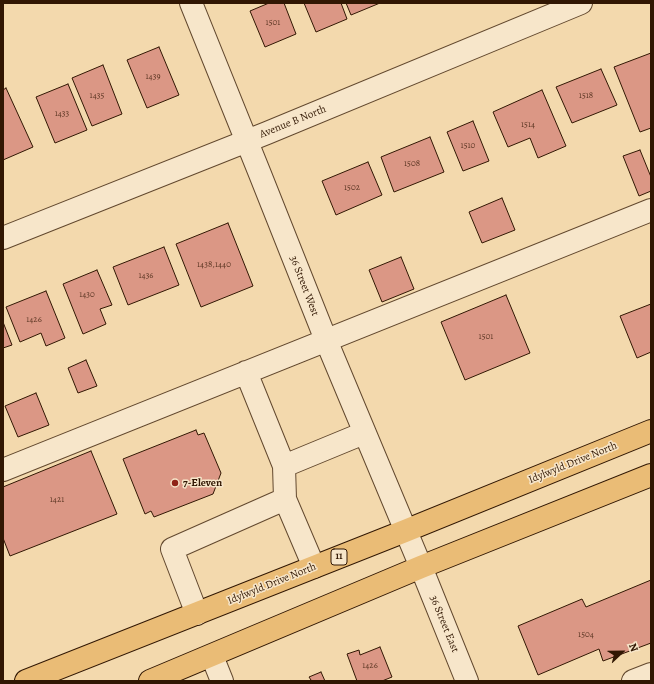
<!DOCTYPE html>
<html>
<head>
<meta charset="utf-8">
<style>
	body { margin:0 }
	#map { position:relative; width:654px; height:684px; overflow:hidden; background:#f3d9ad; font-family:Alegreya,serif }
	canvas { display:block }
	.frame { position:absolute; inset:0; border:4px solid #311703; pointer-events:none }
	.north { position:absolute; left:602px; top:632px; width:40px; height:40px; -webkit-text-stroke:3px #f7e6ca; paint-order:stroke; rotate:68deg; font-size:11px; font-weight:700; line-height:16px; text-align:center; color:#311703 }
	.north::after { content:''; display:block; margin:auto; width:14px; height:18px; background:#311703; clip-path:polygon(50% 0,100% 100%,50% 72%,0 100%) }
</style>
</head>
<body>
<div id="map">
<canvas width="654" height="684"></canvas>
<div class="frame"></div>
<div class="north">N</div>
</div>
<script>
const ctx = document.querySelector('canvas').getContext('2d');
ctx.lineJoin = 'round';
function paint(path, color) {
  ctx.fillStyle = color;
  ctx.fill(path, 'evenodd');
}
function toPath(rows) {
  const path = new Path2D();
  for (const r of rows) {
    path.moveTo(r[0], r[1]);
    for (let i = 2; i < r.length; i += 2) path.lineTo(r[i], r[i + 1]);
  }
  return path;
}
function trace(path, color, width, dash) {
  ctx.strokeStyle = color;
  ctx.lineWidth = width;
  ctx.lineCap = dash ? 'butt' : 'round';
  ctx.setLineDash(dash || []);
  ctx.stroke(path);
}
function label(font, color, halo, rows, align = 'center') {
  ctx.font = font + ' Alegreya,serif';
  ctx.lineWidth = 3;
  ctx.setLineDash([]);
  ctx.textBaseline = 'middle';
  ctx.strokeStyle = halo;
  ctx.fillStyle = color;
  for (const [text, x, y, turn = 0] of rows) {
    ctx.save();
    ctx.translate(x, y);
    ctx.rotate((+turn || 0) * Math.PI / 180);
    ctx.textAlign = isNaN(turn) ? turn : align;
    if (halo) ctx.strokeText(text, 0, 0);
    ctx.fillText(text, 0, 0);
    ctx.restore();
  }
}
const building = toPath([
	[269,3,284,3,296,34,265,47,250,11,269,3],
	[304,3,341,3,347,19,316,32,304,3],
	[346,3,380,3,351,15,346,3],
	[159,47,179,95,147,108,127,60,159,47],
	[651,53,651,128,640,132,614,67,651,53],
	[103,65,122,114,92,126,72,78,103,65],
	[601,69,617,105,572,123,556,87,601,69],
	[68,84,87,130,55,143,36,97,68,84],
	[6,88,33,147,3,160,3,90,6,88],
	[542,90,566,146,538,158,530,138,508,147,493,112,542,90],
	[473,121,489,161,463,171,447,132,473,121],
	[430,137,444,172,394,192,381,157,430,137],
	[640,150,651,177,651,191,639,196,623,156,640,150],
	[368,162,382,195,336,215,322,181,368,162],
	[502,198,515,230,482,243,469,212,502,198],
	[228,223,253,286,201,307,176,244,228,223],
	[164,247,179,285,128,305,113,267,164,247],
	[401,257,414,289,382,302,369,270,401,257],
	[97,270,112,305,100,309,106,324,83,334,63,284,97,270],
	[46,291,65,338,46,346,41,333,20,342,6,307,46,291],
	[506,295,530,353,465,380,441,322,506,295],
	[651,304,651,352,637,358,620,316,651,304],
	[3,322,12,345,3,348,3,322],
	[86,360,97,386,78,393,68,368,86,360],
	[36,393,49,425,18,437,5,406,36,393],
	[196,430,198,435,204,433,221,473,213,494,154,517,151,511,145,514,123,459,196,430],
	[91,451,117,514,10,556,3,538,3,487,91,451],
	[651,580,651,643,603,661,599,649,538,675,518,626,582,599,586,607,651,580],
	[380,647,392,677,382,681,357,681,347,654,359,650,360,655,380,647],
	[321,672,325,681,309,681,311,680,309,677,321,672]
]);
paint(building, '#db9785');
trace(building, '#311703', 1);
const minor = toPath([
	[191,3,260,174,326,340,421,567,467,681],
	[3,238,267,133,581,3],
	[246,372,284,466],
	[3,470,651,210],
	[314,567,285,499,284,466,364,433],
	[197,614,172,549,285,499],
	[212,656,222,681],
	[633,681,651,674]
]);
const major = toPath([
	[26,681,405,531,651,431],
	[150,681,421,567,651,475]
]);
trace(minor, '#62482e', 24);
trace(major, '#311703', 24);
trace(minor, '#f7e6ca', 22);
trace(major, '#eabc76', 22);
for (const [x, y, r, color] of [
	[175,483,4,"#8f2418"]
]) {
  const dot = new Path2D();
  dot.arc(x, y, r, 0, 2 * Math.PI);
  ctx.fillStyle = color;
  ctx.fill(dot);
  trace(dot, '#f7e6ca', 1.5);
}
label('9px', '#5c3724', null, [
	["1501",273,23],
	["1439",153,77],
	["1435",97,96],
	["1518",586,96],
	["1433",62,114],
	["1514",528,125],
	["1510",468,146],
	["1508",412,164],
	["1502",352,188],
	["1438,1440",214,265],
	["1436",146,276],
	["1430",87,295],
	["1426",34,320],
	["1501",486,337],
	["1421",57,500],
	["1504",586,635],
	["1426",370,666]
]);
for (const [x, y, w] of [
	[339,557,16]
]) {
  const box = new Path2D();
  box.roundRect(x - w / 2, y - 8, w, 16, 3);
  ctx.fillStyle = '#f7e6ca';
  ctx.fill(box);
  trace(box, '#311703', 1);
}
label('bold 10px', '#311703', null, [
	["11",339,557]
]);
label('11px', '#311703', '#f7e6ca', [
	["Avenue B North",293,122,-22],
	["36 Street West",304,286,69],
	["Idylwyld Drive North",573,463,-22],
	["Idylwyld Drive North",272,584,-22],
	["36 Street East",444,624,68]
]);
label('bold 11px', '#311703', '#f7e6ca', [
	["7-Eleven",183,483]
], 'left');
</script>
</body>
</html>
